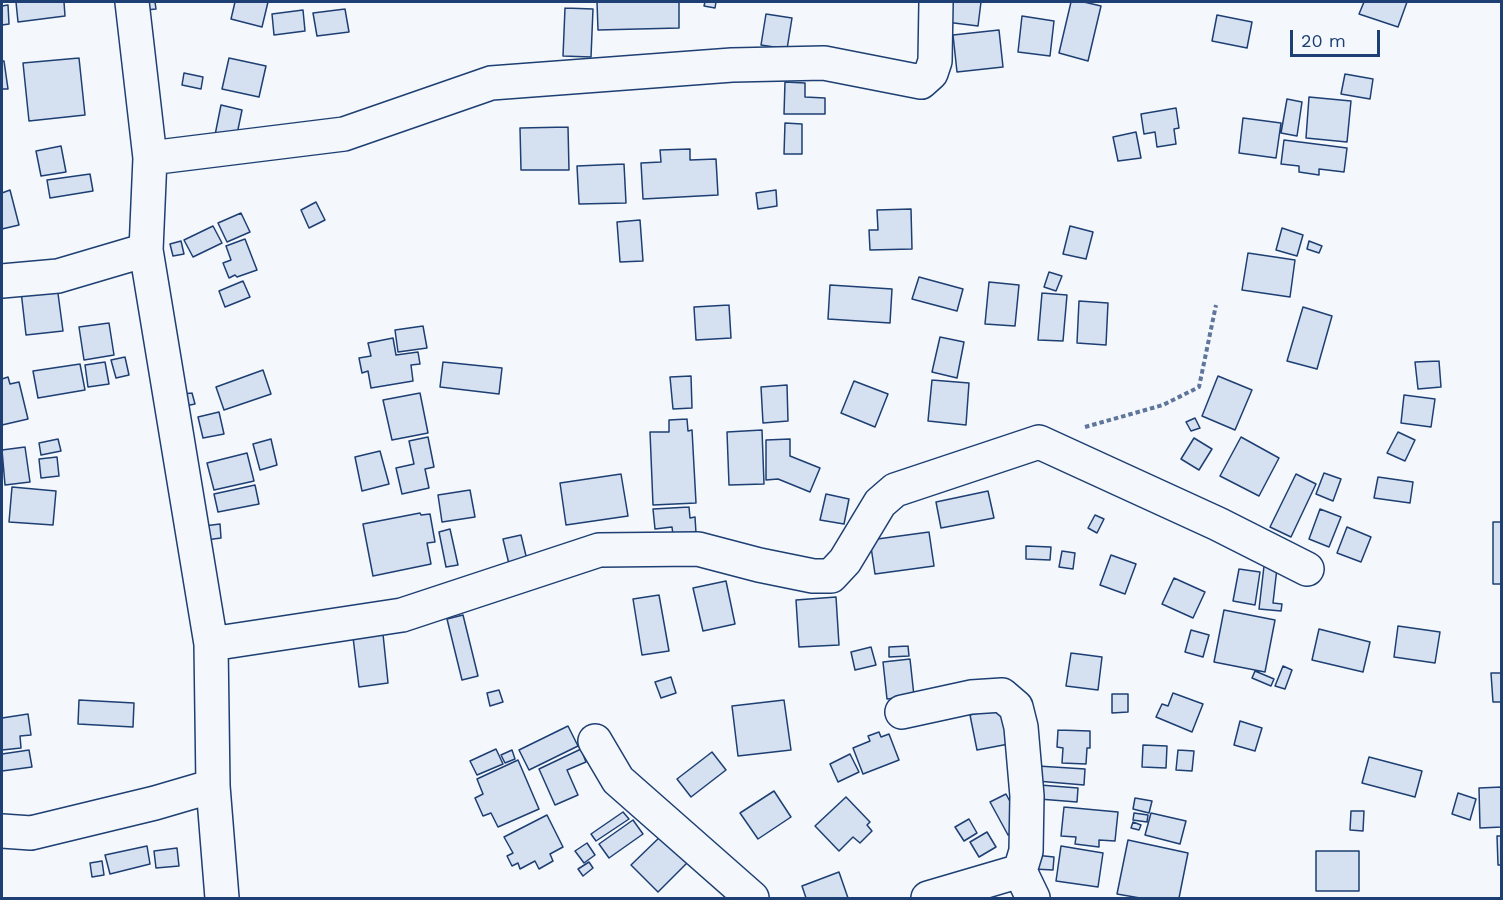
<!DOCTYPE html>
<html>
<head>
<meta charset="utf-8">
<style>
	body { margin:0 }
	#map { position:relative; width:1503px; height:900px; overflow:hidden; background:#f4f7fb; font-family:"Work Sans",sans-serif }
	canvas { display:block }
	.frame { position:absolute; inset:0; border:3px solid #1d3f73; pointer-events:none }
	.scale { position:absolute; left:1290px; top:30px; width:90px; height:27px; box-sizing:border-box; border:3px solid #1d3f73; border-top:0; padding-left:8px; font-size:18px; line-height:21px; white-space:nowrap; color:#1d3f73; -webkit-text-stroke:4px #f4f7fb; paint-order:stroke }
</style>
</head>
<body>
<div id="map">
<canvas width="1503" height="900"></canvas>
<div class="frame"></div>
<div class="scale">20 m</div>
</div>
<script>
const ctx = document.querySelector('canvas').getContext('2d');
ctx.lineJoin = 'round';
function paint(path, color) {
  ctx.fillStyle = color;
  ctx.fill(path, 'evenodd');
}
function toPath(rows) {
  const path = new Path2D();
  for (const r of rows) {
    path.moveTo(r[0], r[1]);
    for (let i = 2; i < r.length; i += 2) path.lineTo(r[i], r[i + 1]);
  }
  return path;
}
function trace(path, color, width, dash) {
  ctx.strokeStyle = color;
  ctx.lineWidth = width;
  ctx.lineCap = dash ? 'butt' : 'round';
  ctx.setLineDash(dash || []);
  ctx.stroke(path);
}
const building = toPath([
	[16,2,64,2,65,16,18,22,16,2],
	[145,2,155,2,156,9,146,10,145,2],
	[235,2,268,2,262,27,231,19,235,2],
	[597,2,679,2,679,28,598,30,597,2],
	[705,2,716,2,715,8,704,6,705,2],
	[948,2,981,2,978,26,946,22,948,2],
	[1071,2,1084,2,1101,6,1088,61,1059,53,1071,2],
	[1364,2,1407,2,1398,27,1359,14,1364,2],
	[8,5,9,24,2,25,2,6,8,5],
	[565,8,593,9,591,57,563,56,565,8],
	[345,9,349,32,317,36,313,13,345,9],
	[303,10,305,31,274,35,272,14,303,10],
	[766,14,792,18,787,49,761,45,766,14],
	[1217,15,1252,22,1247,48,1212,41,1217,15],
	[1022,16,1054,21,1050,56,1018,52,1022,16],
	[999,30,1003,67,957,72,953,35,999,30],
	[79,58,85,115,29,121,23,63,79,58],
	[229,58,266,66,259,97,222,89,229,58],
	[2,61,4,61,8,89,2,89,2,61],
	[184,73,203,77,201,89,182,85,184,73],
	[1345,74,1373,79,1370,99,1341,94,1345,74],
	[785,82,805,83,805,97,825,98,825,114,784,114,785,82],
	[1309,97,1351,101,1347,142,1306,138,1309,97],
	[1287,99,1302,102,1297,136,1281,133,1287,99],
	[221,105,242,110,236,139,215,135,221,105],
	[1176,108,1179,128,1174,129,1176,144,1157,147,1155,132,1144,134,1141,114,1176,108],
	[1243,118,1281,123,1276,158,1239,153,1243,118],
	[785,123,802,124,802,154,784,154,785,123],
	[568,127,569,170,521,170,520,128,568,127],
	[1136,132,1141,158,1118,161,1113,137,1136,132],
	[1284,140,1347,148,1344,172,1319,169,1319,175,1299,172,1299,166,1281,164,1284,140],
	[61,146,66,172,41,176,36,151,61,146],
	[690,149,690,160,716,159,718,195,643,199,641,163,661,162,660,150,690,149],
	[624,164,626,203,579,204,577,166,624,164],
	[90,174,93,191,50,198,47,180,90,174],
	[10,190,19,225,2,229,2,193,10,190],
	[776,190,777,206,758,209,756,193,776,190],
	[316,202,325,220,309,228,301,210,316,202],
	[911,209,912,249,870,250,869,230,878,230,877,210,911,209],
	[241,213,250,232,227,242,218,223,241,213],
	[640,220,643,261,620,262,617,222,640,220],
	[213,226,222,243,193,257,184,240,213,226],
	[1070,226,1093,232,1086,259,1063,254,1070,226],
	[1282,228,1303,235,1297,256,1276,250,1282,228],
	[245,239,257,270,237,277,235,275,229,278,223,263,231,260,226,246,245,239],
	[181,241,184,254,173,256,170,244,181,241],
	[1309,241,1322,246,1319,253,1307,249,1309,241],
	[1248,253,1295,260,1290,297,1242,290,1248,253],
	[1049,272,1062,276,1056,291,1044,287,1049,272],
	[919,277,963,289,957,311,912,299,919,277],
	[243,281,250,297,225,307,219,291,243,281],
	[989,282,1019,285,1015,326,985,324,989,282],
	[830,285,892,289,890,323,828,319,830,285],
	[57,286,63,331,26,335,21,291,57,286],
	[1042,293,1067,295,1063,341,1038,340,1042,293],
	[1079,301,1108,303,1106,345,1077,343,1079,301],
	[729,305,731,338,696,340,694,307,729,305],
	[1303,307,1332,316,1317,369,1287,361,1303,307],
	[109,323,114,355,84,360,79,327,109,323],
	[423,326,427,348,398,352,395,330,423,326],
	[940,337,964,342,957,378,932,372,940,337],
	[393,338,396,355,418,352,420,364,411,365,413,381,371,388,368,371,362,373,359,358,371,356,368,343,393,338],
	[125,357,129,375,116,378,111,360,125,357],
	[1439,361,1441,387,1418,389,1415,362,1439,361],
	[105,362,109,384,88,387,85,365,105,362],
	[443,362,502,368,499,394,440,387,443,362],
	[80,364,85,390,38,398,33,371,80,364],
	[263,370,271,394,224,410,216,387,263,370],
	[691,376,692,408,673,409,670,377,691,376],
	[1218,376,1252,390,1235,430,1202,416,1218,376],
	[8,377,10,384,19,382,28,419,2,425,2,379,8,377],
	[932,380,969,383,966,425,928,421,932,380],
	[854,381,888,394,875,427,841,413,854,381],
	[787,385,788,421,763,423,761,387,787,385],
	[192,393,195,404,185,406,182,394,192,393],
	[420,393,428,433,392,440,383,400,420,393],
	[1404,395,1435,399,1431,427,1401,423,1404,395],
	[219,412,224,434,203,438,198,417,219,412],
	[1195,418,1200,428,1191,431,1186,422,1195,418],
	[687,419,688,431,692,430,696,503,653,505,650,432,669,432,669,420,687,419],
	[762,430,764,484,729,485,727,432,762,430],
	[1398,432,1415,440,1405,461,1387,453,1398,432],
	[428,437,434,467,425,469,429,488,402,494,396,468,414,464,409,441,428,437],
	[1241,437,1279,458,1259,496,1220,476,1241,437],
	[1194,438,1212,449,1199,470,1181,459,1194,438],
	[58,439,61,451,41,455,39,443,58,439],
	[271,439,277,465,260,470,253,444,271,439],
	[790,439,790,456,820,468,810,492,778,479,766,480,766,440,790,439],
	[25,447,30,482,5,485,2,450,25,447],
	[380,451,389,484,362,491,355,457,380,451],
	[247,453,254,481,214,490,207,463,247,453],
	[57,457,59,476,41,478,39,459,57,457],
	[1324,473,1341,479,1333,501,1316,494,1324,473],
	[621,474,628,516,566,525,560,483,621,474],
	[1296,474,1316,484,1291,537,1270,527,1296,474],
	[1378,477,1413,482,1410,503,1374,498,1378,477],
	[255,485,259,504,218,512,214,494,255,485],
	[12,487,56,491,53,525,9,522,12,487],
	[470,490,475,517,442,522,438,495,470,490],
	[988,491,994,518,941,528,936,502,988,491],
	[826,494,849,499,844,524,820,520,826,494],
	[689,507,690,518,695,517,696,533,673,535,672,527,655,529,653,509,689,507],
	[1320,509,1341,517,1329,547,1309,539,1320,509],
	[420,513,421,515,430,514,435,542,427,543,431,564,373,576,363,524,420,513],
	[1095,515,1104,519,1097,533,1088,528,1095,515],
	[1493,522,1502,522,1502,584,1493,584,1493,522],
	[220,524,221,538,206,540,204,526,220,524],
	[1347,527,1371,537,1361,562,1337,553,1347,527],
	[450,529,458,565,446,567,439,532,450,529],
	[929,532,934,566,875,574,870,540,929,532],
	[521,535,527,560,509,564,503,539,521,535],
	[1026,546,1051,547,1050,560,1026,559,1026,546],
	[1062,551,1075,553,1073,569,1059,567,1062,551],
	[1111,555,1136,564,1125,594,1100,585,1111,555],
	[1264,566,1277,568,1273,603,1282,604,1281,611,1259,609,1264,566],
	[1239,569,1260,572,1255,605,1233,601,1239,569],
	[1174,578,1205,592,1193,618,1162,604,1174,578],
	[726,581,735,624,703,631,693,588,726,581],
	[659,595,669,651,642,655,633,599,659,595],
	[836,597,839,645,799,647,796,600,836,597],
	[1224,610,1275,620,1265,672,1214,662,1224,610],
	[463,615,478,676,462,680,447,619,463,615],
	[1398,626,1440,632,1435,663,1394,657,1398,626],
	[1319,629,1370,642,1363,672,1312,660,1319,629],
	[1191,630,1209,635,1203,657,1185,652,1191,630],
	[383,634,388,683,359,687,353,637,383,634],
	[908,646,909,656,889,657,889,647,908,646],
	[871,647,876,665,855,670,851,652,871,647],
	[1071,653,1102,657,1098,690,1066,686,1071,653],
	[910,659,914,696,887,699,883,662,910,659],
	[1283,666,1292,670,1285,689,1275,686,1283,666],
	[1255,671,1274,679,1271,686,1252,678,1255,671],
	[1491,673,1502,673,1502,702,1493,702,1491,673],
	[671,677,676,693,661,698,655,682,671,677],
	[499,690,503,702,490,706,487,693,499,690],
	[1173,693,1203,704,1192,732,1156,717,1162,704,1168,706,1173,693],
	[1112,694,1128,694,1128,712,1112,713,1112,694],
	[79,700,134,703,133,727,78,724,79,700],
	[784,700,791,750,738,756,732,706,784,700],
	[1006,707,1014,743,977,750,970,715,1006,707],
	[28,714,31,735,20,736,21,748,2,750,2,718,28,714],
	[1240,721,1262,728,1255,751,1234,745,1240,721],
	[568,726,578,746,529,770,519,750,568,726],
	[1058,730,1090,731,1090,748,1087,748,1086,764,1062,763,1063,748,1057,747,1058,730],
	[879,732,881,737,889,734,899,760,863,774,853,748,870,741,868,736,879,732],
	[1143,745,1167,746,1166,768,1142,767,1143,745],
	[496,749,503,764,477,775,470,761,496,749],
	[581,749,586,762,567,770,578,795,555,805,539,769,581,749],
	[29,750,32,767,2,771,2,754,29,750],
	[512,750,515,759,505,763,501,755,512,750],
	[1178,750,1194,751,1192,771,1176,770,1178,750],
	[712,752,726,770,691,797,677,779,712,752],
	[850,754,859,772,838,782,830,764,850,754],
	[1369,757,1422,771,1415,797,1362,783,1369,757],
	[518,760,539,809,498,827,491,813,483,816,475,798,483,794,477,779,518,760],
	[1038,766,1085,769,1084,785,1037,781,1038,766],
	[1040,785,1078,788,1077,802,1039,799,1040,785],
	[1502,787,1502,827,1480,828,1479,788,1502,787],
	[774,791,791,817,758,839,740,813,774,791],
	[1458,793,1476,799,1470,820,1452,814,1458,793],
	[1006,794,1023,826,1008,835,990,802,1006,794],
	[846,797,870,822,867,825,872,831,860,843,853,837,839,851,815,826,846,797],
	[1135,798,1152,801,1149,813,1133,809,1135,798],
	[1064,807,1118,812,1115,841,1099,840,1099,847,1075,844,1076,837,1061,836,1064,807],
	[1351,811,1364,811,1363,831,1350,830,1351,811],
	[623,812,629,819,596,841,591,834,623,812],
	[1134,813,1148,815,1147,822,1133,820,1134,813],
	[1151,813,1186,821,1180,844,1145,835,1151,813],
	[547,815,563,847,550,854,553,861,539,869,535,861,520,869,518,863,512,866,507,856,513,853,504,837,547,815],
	[969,819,977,833,964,841,955,827,969,819],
	[633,820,643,834,609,858,599,844,633,820],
	[1133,822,1141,825,1139,830,1131,828,1133,822],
	[987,832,996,847,979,857,970,842,987,832],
	[663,834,689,861,658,892,631,865,663,834],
	[1497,836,1502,836,1502,865,1498,865,1497,836],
	[1128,840,1188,853,1179,898,1140,898,1117,894,1128,840],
	[587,843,595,855,584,863,575,851,587,843],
	[147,846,150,864,110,874,105,855,147,846],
	[1061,846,1103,853,1098,887,1056,881,1061,846],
	[177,848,179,866,156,868,154,851,177,848],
	[1316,851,1359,851,1359,891,1316,891,1316,851],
	[1035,855,1054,857,1053,870,1034,869,1035,855],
	[102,861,104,875,92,877,90,863,102,861],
	[589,862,593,868,583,876,578,869,589,862],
	[839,872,848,898,806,898,802,886,839,872]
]);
paint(building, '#d5e0f0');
trace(building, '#1d3f73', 1.5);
const minor = toPath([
	[132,2,150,158,146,250,211,644,213,786,222,898],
	[150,158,344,134,491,83,732,65,824,63,921,82,931,73,935,61,936,2],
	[2,281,58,276,146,250],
	[211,644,402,615,599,550,698,549,759,565,813,576,831,576,845,561,880,503,895,490,1039,442,1218,524,1307,569],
	[902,712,971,697,1002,695,1016,707,1021,727,1027,796,1026,851,1020,871,928,898],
	[595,741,618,780,752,898],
	[2,831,31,833,155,803,213,786],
	[1020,871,1033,898]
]);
trace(minor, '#1d3f73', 36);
trace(toPath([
	[1085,427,1163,405,1199,387,1216,305]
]), '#5e769c', 4, [4.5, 3]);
trace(minor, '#f4f7fb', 33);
</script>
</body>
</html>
